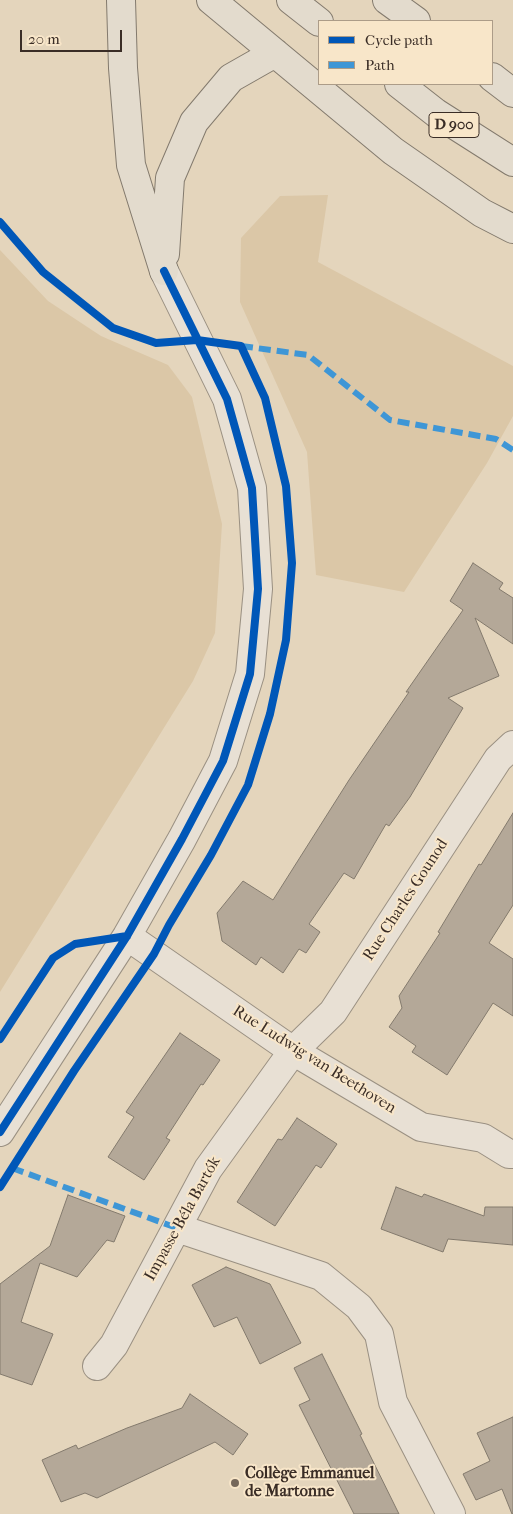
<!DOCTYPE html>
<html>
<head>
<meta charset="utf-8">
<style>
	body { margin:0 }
	#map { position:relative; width:513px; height:1514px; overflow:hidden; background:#e4d5bc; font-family:"IM FELL French Canon",serif }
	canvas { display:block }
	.legend { position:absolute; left:318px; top:20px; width:175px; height:65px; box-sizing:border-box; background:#f8e6c9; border:1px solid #ac9c88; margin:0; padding:6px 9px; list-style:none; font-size:15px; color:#3a2d26 }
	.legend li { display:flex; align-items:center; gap:10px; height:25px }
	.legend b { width:25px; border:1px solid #ac9c88 }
	.scale { position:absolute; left:20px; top:30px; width:102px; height:22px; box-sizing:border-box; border:2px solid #3a2d26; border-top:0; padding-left:6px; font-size:15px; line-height:18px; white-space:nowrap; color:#3a2d26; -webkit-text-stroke:4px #f8e6c9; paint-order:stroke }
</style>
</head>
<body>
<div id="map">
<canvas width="513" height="1514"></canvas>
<ul class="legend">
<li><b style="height:6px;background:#0057b8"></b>Cycle path</li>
<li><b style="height:6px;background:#3e96d6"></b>Path</li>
</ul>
<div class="scale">20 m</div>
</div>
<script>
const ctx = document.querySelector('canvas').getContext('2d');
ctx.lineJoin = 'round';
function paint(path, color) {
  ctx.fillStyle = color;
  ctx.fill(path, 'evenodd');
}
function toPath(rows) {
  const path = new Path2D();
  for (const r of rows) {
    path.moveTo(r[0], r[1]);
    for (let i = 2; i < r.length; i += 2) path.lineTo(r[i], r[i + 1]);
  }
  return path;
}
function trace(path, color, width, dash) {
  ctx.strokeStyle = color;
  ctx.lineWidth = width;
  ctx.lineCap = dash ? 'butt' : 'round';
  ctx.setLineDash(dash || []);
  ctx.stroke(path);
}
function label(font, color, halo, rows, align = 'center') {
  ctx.font = font + ' "IM FELL French Canon",serif';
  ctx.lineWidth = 4;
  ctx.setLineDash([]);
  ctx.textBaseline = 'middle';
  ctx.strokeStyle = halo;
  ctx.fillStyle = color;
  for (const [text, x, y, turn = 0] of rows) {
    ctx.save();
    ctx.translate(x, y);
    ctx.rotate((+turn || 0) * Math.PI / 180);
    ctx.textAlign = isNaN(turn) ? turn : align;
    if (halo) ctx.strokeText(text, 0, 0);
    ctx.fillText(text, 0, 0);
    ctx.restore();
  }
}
paint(toPath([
	[328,195,318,262,513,366,513,416,487,463,404,592,316,575,307,452,240,302,241,238,280,196],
	[0,250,48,301,101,336,168,365,192,397,222,524,215,633,193,681,0,992]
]), '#dbc7a7');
const building = toPath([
	[473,563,503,583,499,589,513,598,513,644,475,618,499,676,448,698,463,708,410,797,389,826,386,824,354,879,344,873,309,924,320,932,306,953,299,949,283,973,261,957,256,965,222,941,217,913,243,881,273,900,349,780,409,692,406,692,463,610,450,601,473,563],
	[513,813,513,905,489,943,513,959,513,1016,493,1003,447,1075,412,1052,416,1046,389,1027,402,1008,399,996,440,933,438,932,479,864,481,865,513,813],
	[180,1033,220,1060,203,1085,201,1084,166,1138,170,1140,144,1180,108,1157,134,1117,126,1112,180,1033],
	[297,1118,337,1144,321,1168,316,1165,275,1226,237,1202,278,1139,282,1140,297,1118],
	[396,1187,422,1197,424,1194,484,1216,485,1207,513,1207,513,1245,448,1239,443,1252,381,1229,396,1187],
	[68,1195,125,1216,114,1242,107,1240,77,1277,40,1263,21,1322,53,1334,32,1385,0,1374,0,1284,50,1246,68,1195],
	[226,1267,270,1284,301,1343,260,1364,237,1317,214,1327,192,1285,226,1267],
	[322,1354,362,1434,360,1435,399,1514,354,1514,299,1405,310,1400,294,1368,322,1354],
	[190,1394,248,1434,233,1455,215,1442,97,1498,85,1493,61,1502,42,1460,76,1445,78,1449,127,1428,182,1408,190,1394],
	[513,1417,513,1514,512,1514,502,1489,476,1500,463,1474,490,1461,477,1433,513,1417]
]);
paint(building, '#b4a898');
trace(building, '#837a6d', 1);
const minor = toPath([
	[127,936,293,1051,421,1127,483,1138,509,1154,513,1154],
	[0,1132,127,936,182,839,223,761,250,674,258,589,252,488,227,399,164,271],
	[177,1228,321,1276,359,1307,379,1334,393,1402,451,1514],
	[97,1366,114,1345,208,1169,293,1051,333,1012,498,759,513,745]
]);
const major = toPath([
	[121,0,123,68,131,165,164,271],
	[211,0,393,151,482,213,513,229],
	[291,0,319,22],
	[387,0,416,21],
	[492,77,513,93],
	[399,84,436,113,513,162],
	[165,254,170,178,194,122,231,78,275,53]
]);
trace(minor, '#9a9082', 30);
trace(major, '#837a6d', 30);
trace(minor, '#e8e0d4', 28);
trace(major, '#e3dbcd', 28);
trace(toPath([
	[241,346,308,355,390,420,496,439,513,450],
	[12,1168,177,1228]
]), '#3e96d6', 6, [12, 6]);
trace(toPath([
	[0,222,43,272,113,328,156,343,197,340,241,346,265,398,286,486,292,563,286,640,270,714,248,785,211,855,169,925,154,954,74,1071,0,1187],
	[0,1039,53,958,75,944,127,936],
	[0,1132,127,936,182,839,223,761,250,674,258,589,252,488,227,399,164,271]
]), '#0057b8', 8);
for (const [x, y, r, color] of [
	[235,1483,5,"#76685a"]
]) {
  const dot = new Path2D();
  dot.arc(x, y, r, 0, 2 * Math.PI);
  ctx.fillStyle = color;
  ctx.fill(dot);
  trace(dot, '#f8e6c9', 2);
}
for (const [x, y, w] of [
	[454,125,50]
]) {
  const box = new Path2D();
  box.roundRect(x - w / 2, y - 12.5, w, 25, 4);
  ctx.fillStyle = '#f8e6c9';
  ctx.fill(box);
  trace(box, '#3a2d26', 1);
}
label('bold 15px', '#3a2d26', null, [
	["D 900",454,125]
]);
label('16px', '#3a2d26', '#f8e6c9', [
	["Rue Charles Gounod",406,900,-57],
	["Rue Ludwig van Beethoven",314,1060,32],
	["Impasse Béla Bartók",183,1219,-61]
]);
label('bold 16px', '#3a2d26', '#f8e6c9', [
	["Collège Emmanuel",245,1474],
	["de Martonne",245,1492]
], 'left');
</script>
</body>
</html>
